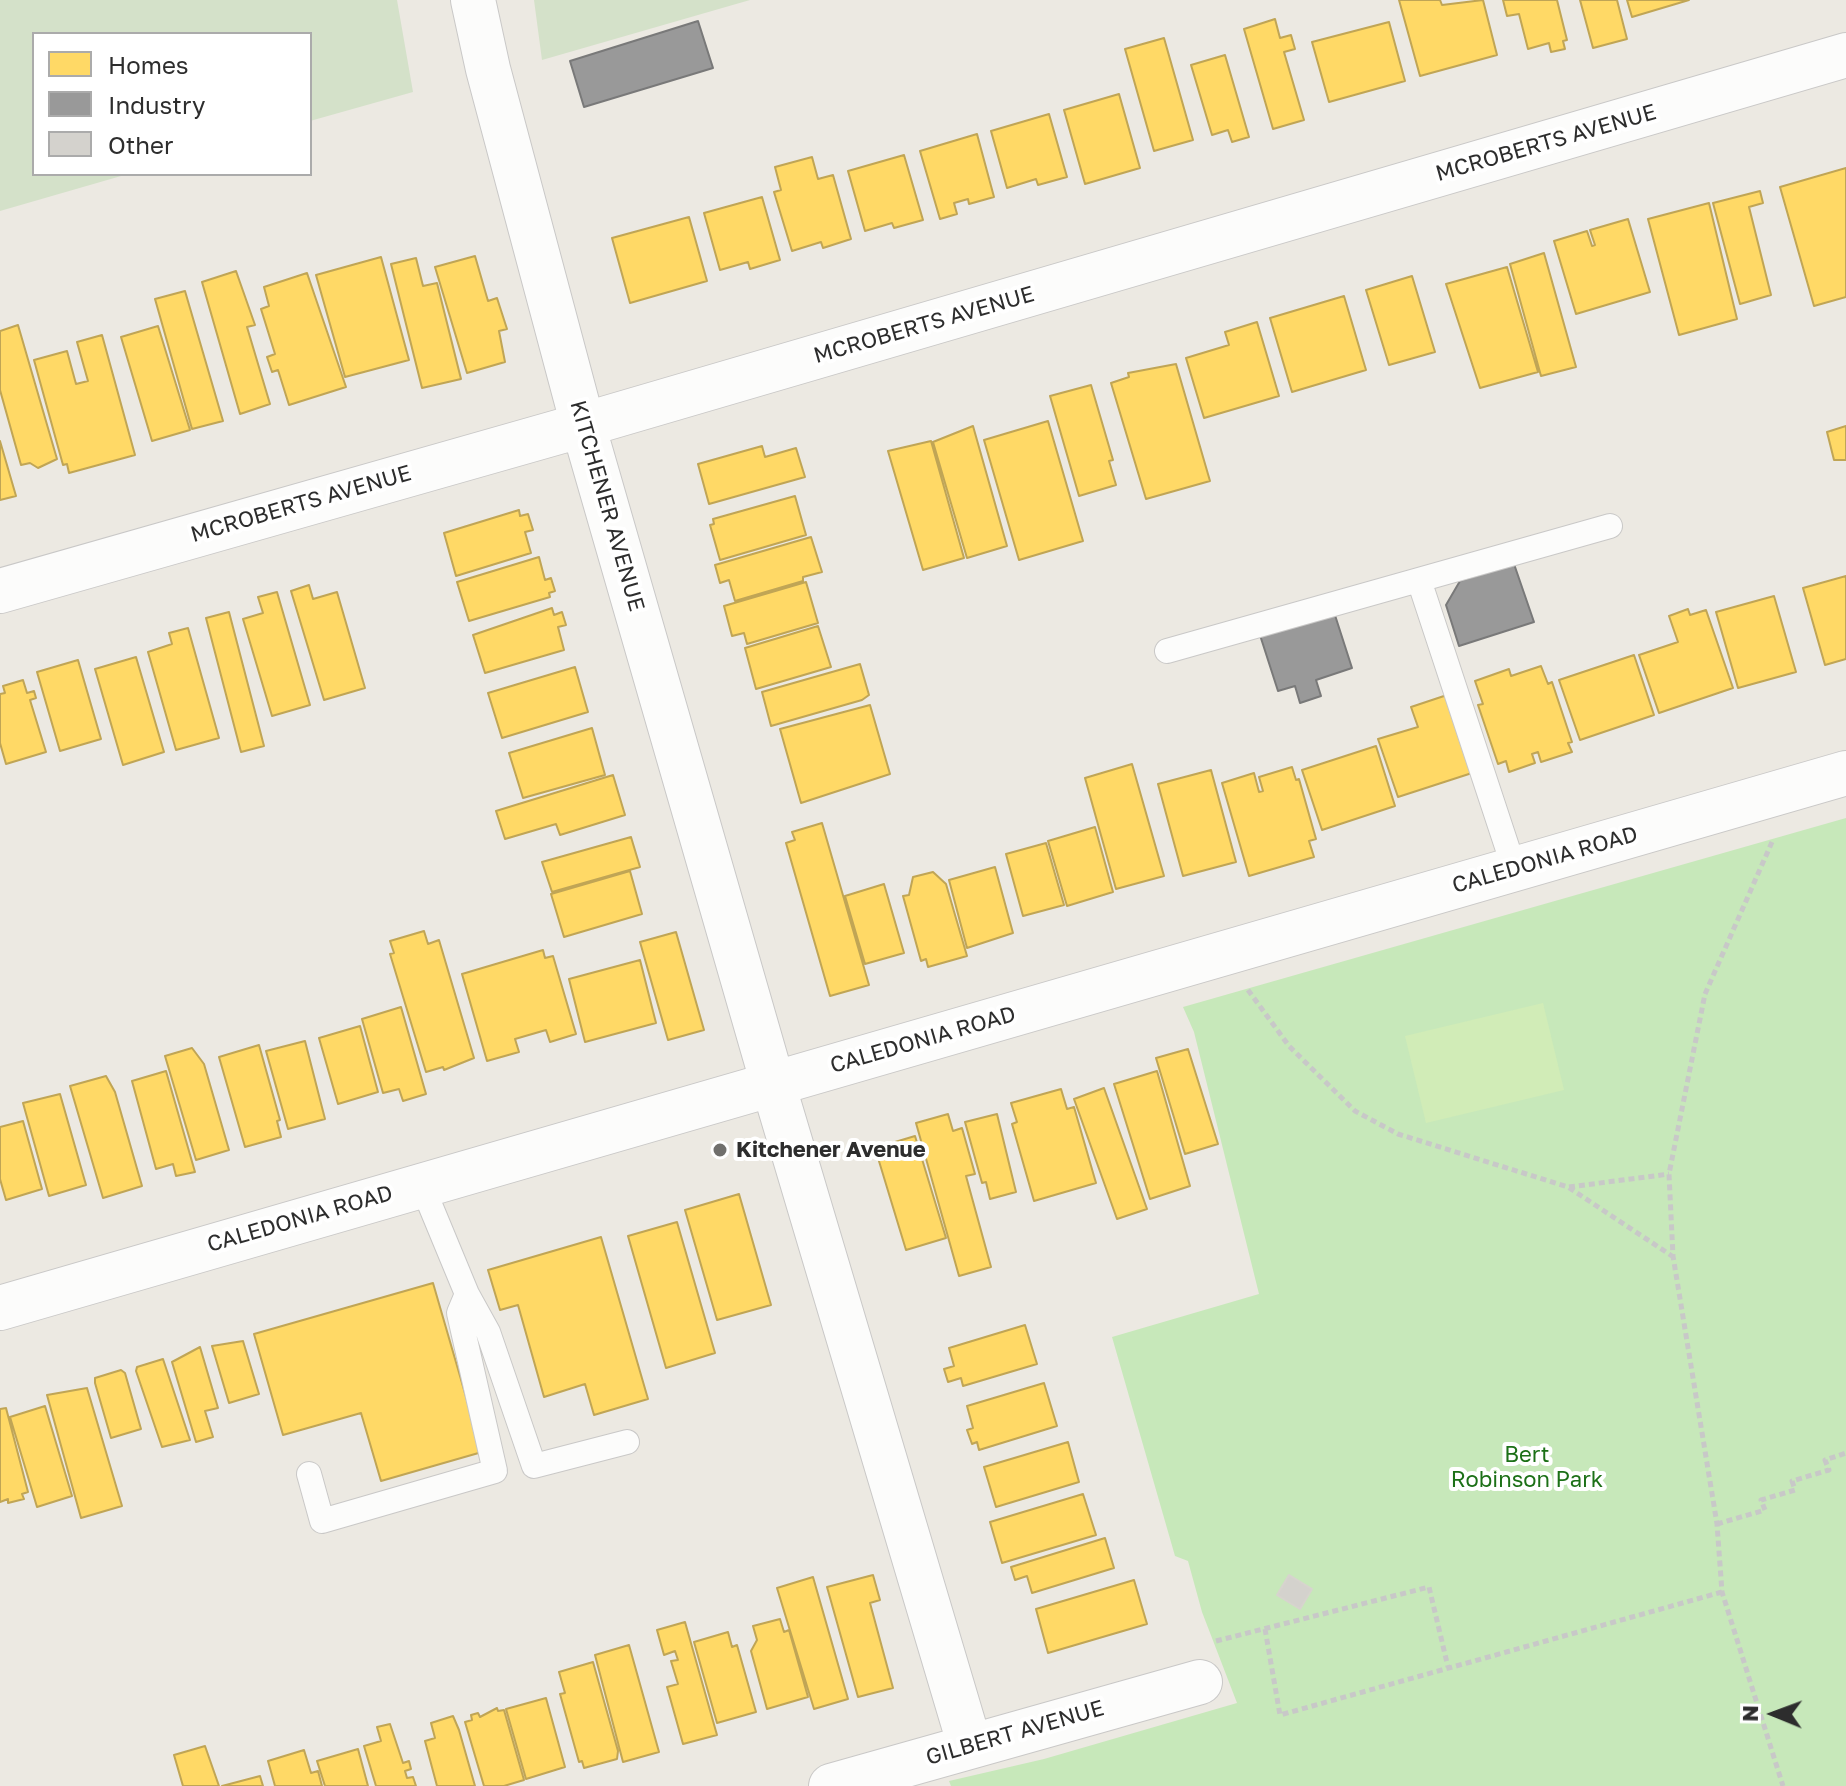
<!DOCTYPE html>
<html>
<head>
<meta charset="utf-8">
<style>
	body { margin:0 }
	#map { position:relative; width:1846px; height:1786px; overflow:hidden; background:#ece9e2; font-family:"Golos Text",sans-serif }
	canvas { display:block }
	.legend { position:absolute; left:32px; top:32px; width:280px; height:144px; box-sizing:border-box; background:#fff; border:2px solid #ababab; margin:0; padding:10px 14px; list-style:none; font-size:24px; color:#2d2d2d }
	.legend li { display:flex; align-items:center; gap:16px; height:40px }
	.legend b { width:40px; border:2px solid #ababab }
	.north { position:absolute; left:1734px; top:1674px; width:80px; height:80px; -webkit-text-stroke:6px #fff; paint-order:stroke; rotate:271deg; font-size:22px; font-weight:700; line-height:32px; text-align:center; color:#2d2d2d }
	.north::after { content:''; display:block; margin:auto; width:28px; height:36px; background:#2d2d2d; clip-path:polygon(50% 0,100% 100%,50% 72%,0 100%) }
</style>
</head>
<body>
<div id="map">
<canvas width="1846" height="1786"></canvas>
<ul class="legend">
<li><b style="height:22px;background:#ffd966"></b>Homes</li>
<li><b style="height:22px;background:#999"></b>Industry</li>
<li><b style="height:22px;background:#d4d2cd"></b>Other</li>
</ul>
<div class="north">N</div>
</div>
<script>
const ctx = document.querySelector('canvas').getContext('2d');
ctx.lineJoin = 'round';
function paint(path, color) {
  ctx.fillStyle = color;
  ctx.fill(path, 'evenodd');
}
function toPath(rows) {
  const path = new Path2D();
  for (const r of rows) {
    path.moveTo(r[0], r[1]);
    for (let i = 2; i < r.length; i += 2) path.lineTo(r[i], r[i + 1]);
  }
  return path;
}
function trace(path, color, width, dash) {
  ctx.strokeStyle = color;
  ctx.lineWidth = width;
  ctx.lineCap = dash ? 'butt' : 'round';
  ctx.setLineDash(dash || []);
  ctx.stroke(path);
}
function label(font, color, halo, rows, align = 'center') {
  ctx.font = font + ' "Golos Text",sans-serif';
  ctx.lineWidth = 8;
  ctx.setLineDash([]);
  ctx.textBaseline = 'middle';
  ctx.strokeStyle = halo;
  ctx.fillStyle = color;
  for (const [text, x, y, turn = 0] of rows) {
    ctx.save();
    ctx.translate(x, y);
    ctx.rotate((+turn || 0) * Math.PI / 180);
    ctx.textAlign = isNaN(turn) ? turn : align;
    if (halo) ctx.strokeText(text, 0, 0);
    ctx.fillText(text, 0, 0);
    ctx.restore();
  }
}
paint(toPath([
	[1846,818,1846,1786,951,1786,949,1781,1044,1759,1237,1703,1202,1612,1188,1561,1175,1556,1112,1337,1259,1294,1194,1032,1183,1007]
]), '#c7e8ba');
paint(toPath([
	[0,0,397,0,413,92,310,121,310,34,34,34,34,174,128,174,0,211],
	[534,0,750,0,542,60]
]), '#d4e1c9');
paint(toPath([
	[1543,1003,1564,1090,1426,1123,1405,1036]
]), '#d1ecb7');
const homes = toPath([
	[1399,0,1440,0,1442,5,1483,0,1497,55,1420,76,1399,0],
	[1503,0,1557,0,1567,40,1563,41,1565,49,1551,52,1549,43,1528,49,1519,14,1507,16,1503,0],
	[1580,0,1617,0,1627,39,1593,48,1580,0],
	[1627,0,1689,0,1632,17,1627,0],
	[1275,19,1280,38,1291,35,1295,49,1284,52,1304,120,1273,129,1244,29,1275,19],
	[1389,22,1405,81,1329,102,1312,42,1389,22],
	[1164,38,1193,140,1154,151,1125,49,1164,38],
	[1225,55,1249,137,1232,142,1228,130,1212,135,1191,65,1225,55],
	[1119,94,1140,168,1085,184,1064,110,1119,94],
	[1049,114,1067,177,1038,185,1036,179,1007,188,991,131,1049,114],
	[977,134,994,197,969,204,968,199,954,203,957,214,940,219,920,151,977,134],
	[904,155,923,220,894,228,892,223,865,231,848,171,904,155],
	[812,157,818,179,833,175,851,239,823,248,821,242,792,251,774,192,781,190,775,167,812,157],
	[1846,168,1846,297,1814,306,1780,187,1846,168],
	[1760,191,1763,203,1749,207,1771,295,1740,304,1713,203,1760,191],
	[762,197,780,260,750,269,748,262,720,270,704,213,762,197],
	[1709,203,1737,319,1679,335,1648,219,1709,203],
	[689,217,707,281,630,303,612,238,689,217],
	[1628,219,1650,292,1576,314,1554,241,1587,231,1592,246,1595,245,1590,230,1628,219],
	[1544,253,1576,367,1541,376,1510,264,1544,253],
	[475,256,488,301,497,298,507,329,499,331,505,362,467,373,435,267,475,256],
	[381,257,409,360,345,377,316,275,381,257],
	[416,258,423,286,437,283,461,379,422,388,391,264,416,258],
	[1507,267,1538,372,1480,388,1446,284,1507,267],
	[236,271,255,325,247,327,270,404,240,414,202,282,236,271],
	[307,273,346,387,289,405,278,370,272,372,267,357,275,354,261,309,269,306,264,287,307,273],
	[1412,276,1435,352,1389,365,1366,290,1412,276],
	[185,291,223,421,192,429,155,299,185,291],
	[1344,296,1366,370,1292,392,1270,318,1344,296],
	[1257,322,1279,396,1204,418,1186,358,1229,345,1225,332,1257,322],
	[18,325,57,459,38,468,30,463,21,465,0,390,0,331,18,325],
	[158,326,190,430,152,441,121,337,158,326],
	[102,335,135,455,69,473,67,464,63,465,34,360,67,351,76,384,88,381,77,342,102,335],
	[1176,364,1210,481,1146,499,1111,383,1129,377,1128,373,1176,364],
	[1091,385,1113,460,1109,461,1116,485,1079,496,1050,396,1091,385],
	[1048,421,1083,541,1019,560,984,440,1048,421],
	[973,426,1007,546,967,558,933,442,973,426],
	[1846,426,1846,460,1834,460,1827,432,1846,426],
	[0,441,16,496,0,500,0,441],
	[931,441,964,558,923,570,888,451,931,441],
	[762,446,765,457,796,448,805,477,709,504,698,464,762,446],
	[795,496,806,535,720,560,710,525,714,524,713,519,795,496],
	[519,510,520,516,528,514,533,530,525,532,531,553,456,576,444,533,519,510],
	[811,537,822,572,803,577,803,581,735,601,729,580,720,583,715,565,811,537],
	[539,557,545,580,551,578,555,591,549,593,550,597,469,621,457,582,539,557],
	[1846,576,1846,659,1825,665,1803,588,1846,576],
	[806,582,818,623,747,644,744,633,732,636,724,606,806,582],
	[309,585,313,599,337,592,365,688,324,700,291,591,309,585],
	[277,592,310,705,272,716,243,619,263,613,258,597,277,592],
	[1774,596,1796,672,1738,688,1716,612,1774,596],
	[552,608,554,615,562,612,566,625,558,627,564,650,485,673,473,635,552,608],
	[1688,609,1690,615,1706,610,1733,688,1659,713,1639,655,1678,642,1669,616,1688,609],
	[229,612,264,746,241,752,206,618,229,612],
	[818,626,831,667,756,689,745,648,818,626],
	[188,628,219,738,176,750,148,652,172,644,169,633,188,628],
	[1634,655,1654,715,1580,740,1559,680,1634,655],
	[136,657,164,752,123,765,95,669,136,657],
	[78,660,101,739,60,751,37,672,78,660],
	[860,664,869,695,862,700,771,726,762,692,860,664],
	[1541,666,1548,684,1552,682,1572,742,1568,743,1572,752,1541,762,1538,752,1532,754,1535,763,1509,772,1506,761,1498,764,1478,705,1483,704,1475,681,1509,669,1511,676,1541,666],
	[575,667,588,712,502,738,488,693,575,667],
	[23,680,27,693,34,691,36,698,30,700,46,752,6,764,0,743,0,694,5,693,3,686,23,680],
	[1447,695,1472,773,1398,797,1378,739,1418,727,1411,707,1447,695],
	[870,705,890,774,801,803,780,729,870,705],
	[592,728,605,775,523,798,509,753,592,728],
	[1376,746,1395,806,1322,830,1302,770,1376,746],
	[1132,764,1164,876,1116,889,1085,778,1132,764],
	[1292,767,1296,780,1299,779,1316,839,1309,841,1314,857,1249,876,1222,783,1254,773,1259,792,1263,791,1259,777,1292,767],
	[1211,770,1236,862,1183,876,1158,784,1211,770],
	[613,775,625,815,560,835,556,824,505,839,496,811,613,775],
	[822,823,869,985,830,996,786,843,795,840,792,832,822,823],
	[1095,827,1113,892,1067,906,1048,841,1095,827],
	[631,837,640,867,552,892,542,862,631,837],
	[1046,843,1064,905,1023,916,1006,854,1046,843],
	[995,867,1013,933,967,948,949,880,995,867],
	[630,871,642,914,564,937,551,894,630,871],
	[933,872,946,884,967,956,928,967,926,959,921,961,903,896,909,895,913,877,933,872],
	[884,884,904,953,865,964,845,896,884,884],
	[424,931,428,944,439,940,474,1058,444,1070,443,1067,426,1072,390,954,394,953,390,941,424,931],
	[676,932,704,1030,668,1040,640,942,676,932],
	[543,950,545,958,553,956,576,1034,550,1042,546,1030,515,1039,519,1052,487,1061,462,974,543,950],
	[640,960,656,1023,585,1042,569,979,640,960],
	[401,1007,426,1094,403,1101,399,1089,383,1093,362,1019,401,1007],
	[360,1026,378,1092,338,1104,319,1038,360,1026],
	[305,1041,325,1119,288,1129,266,1051,305,1041],
	[259,1045,280,1120,277,1121,281,1137,245,1147,219,1057,259,1045],
	[192,1048,204,1064,229,1150,196,1160,165,1056,192,1048],
	[1188,1049,1218,1144,1185,1154,1156,1058,1188,1049],
	[166,1071,195,1172,176,1176,173,1164,156,1169,132,1081,166,1071],
	[1157,1071,1190,1186,1150,1199,1114,1084,1157,1071],
	[106,1076,115,1092,142,1186,103,1198,70,1086,106,1076],
	[1104,1088,1147,1209,1117,1219,1074,1099,1104,1088],
	[1061,1089,1067,1109,1074,1107,1096,1183,1034,1201,1012,1124,1017,1122,1011,1103,1061,1089],
	[60,1094,86,1185,49,1196,23,1103,60,1094],
	[948,1114,953,1131,962,1128,975,1174,966,1176,991,1267,959,1276,916,1123,948,1114],
	[997,1114,1016,1192,990,1199,986,1182,982,1183,965,1122,997,1114],
	[23,1121,42,1189,6,1200,0,1179,0,1127,23,1121],
	[915,1136,946,1238,906,1250,875,1148,915,1136],
	[739,1194,771,1305,717,1320,685,1210,739,1194],
	[677,1222,715,1353,666,1368,628,1236,677,1222],
	[601,1237,648,1399,594,1415,585,1384,544,1397,518,1305,500,1310,488,1270,601,1237],
	[433,1283,482,1452,381,1481,361,1413,283,1435,254,1334,433,1283],
	[1025,1325,1037,1364,963,1386,961,1378,948,1382,944,1369,954,1366,949,1348,1025,1325],
	[243,1341,259,1394,229,1403,212,1346,243,1341],
	[200,1347,218,1408,205,1411,213,1437,196,1442,172,1362,200,1347],
	[163,1359,190,1440,162,1447,136,1371,137,1367,163,1359],
	[121,1370,125,1373,141,1429,111,1438,95,1383,95,1378,121,1370],
	[1044,1383,1057,1426,979,1450,977,1442,972,1444,967,1430,973,1428,967,1406,1044,1383],
	[87,1388,122,1506,81,1518,47,1395,87,1388],
	[45,1406,72,1496,37,1507,10,1417,45,1406],
	[6,1408,28,1492,22,1494,24,1499,8,1503,8,1499,0,1502,0,1409,6,1408],
	[1068,1442,1079,1482,996,1507,984,1467,1068,1442],
	[1083,1494,1096,1535,1002,1563,990,1522,1083,1494],
	[1105,1538,1114,1568,1032,1593,1027,1576,1015,1580,1011,1567,1105,1538],
	[873,1575,880,1600,870,1603,893,1688,858,1697,827,1587,873,1575],
	[813,1577,848,1699,814,1709,777,1588,813,1577],
	[1134,1580,1147,1624,1048,1653,1036,1609,1134,1580],
	[780,1619,784,1632,789,1630,808,1697,767,1709,751,1651,757,1640,753,1626,780,1619],
	[685,1622,717,1735,683,1744,667,1687,678,1684,671,1661,678,1660,675,1651,664,1655,657,1630,685,1622],
	[728,1632,732,1647,737,1645,756,1712,717,1723,694,1642,728,1632],
	[629,1645,659,1752,623,1762,595,1655,629,1645],
	[593,1662,618,1751,617,1759,584,1768,582,1761,579,1762,560,1694,565,1693,559,1672,593,1662],
	[546,1698,565,1767,526,1779,506,1709,546,1698],
	[497,1708,498,1711,504,1710,524,1780,504,1786,484,1786,465,1722,472,1720,471,1715,478,1713,480,1717,497,1708],
	[453,1716,459,1730,475,1786,437,1786,425,1741,435,1738,431,1723,453,1716],
	[390,1724,403,1763,409,1761,411,1769,405,1771,407,1778,413,1777,416,1786,376,1786,364,1746,381,1741,377,1727,390,1724],
	[205,1746,219,1786,183,1786,174,1755,205,1746],
	[358,1749,368,1786,325,1786,317,1761,358,1749],
	[304,1750,311,1773,318,1771,322,1786,275,1786,268,1761,304,1750],
	[260,1776,263,1786,222,1786,260,1776]
]);
paint(homes, '#ffd966');
trace(homes, '#c0a555', 2);
const industry = toPath([
	[698,21,713,68,584,107,570,61,698,21],
	[1514,564,1534,622,1459,646,1446,605,1460,581,1514,564],
	[1333,609,1352,668,1316,680,1321,696,1300,703,1295,686,1278,691,1259,632,1333,609]
]);
paint(industry, '#999');
trace(industry, '#797979', 2);
const building = toPath([
	[1289,1575,1312,1589,1300,1609,1277,1595,1289,1575]
]);
paint(building, '#d4d2cd');
trace(building, '#d7d4ce', 2);
const service = toPath([
	[1419,580,1514,868],
	[1167,651,1610,526],
	[421,1183,467,1294,488,1332,534,1466,627,1442],
	[309,1474,322,1521,495,1471,459,1313,467,1294]
]);
const minor = toPath([
	[473,0,488,69,583,425,773,1084,970,1746],
	[0,591,583,425,1846,55],
	[831,1786,1200,1682]
]);
const tertiary = toPath([
	[0,1308,1846,773]
]);
trace(service, '#c9c8c7', 26);
trace(minor, '#c9c8c7', 46);
trace(tertiary, '#c9c8c7', 46);
trace(toPath([
	[1772,842,1705,994,1669,1174,1673,1256,1717,1524,1722,1592,1783,1786],
	[1248,990,1289,1046,1355,1111,1398,1134,1568,1187,1672,1256],
	[1569,1187,1669,1174],
	[1717,1524,1765,1510,1761,1500,1795,1490,1792,1481,1829,1470,1825,1460,1846,1453],
	[1265,1629,1280,1715,1722,1592],
	[1216,1641,1429,1587,1448,1667]
]), '#c8c8c8', 5, [6, 4]);
trace(service, '#fcfcfb', 24);
trace(minor, '#fcfcfb', 44);
trace(tertiary, '#fcfcfb', 44);
for (const [x, y, r, color] of [
	[720,1150,8,"#706f6c"]
]) {
  const dot = new Path2D();
  dot.arc(x, y, r, 0, 2 * Math.PI);
  ctx.fillStyle = color;
  ctx.fill(dot);
  trace(dot, '#fff', 3);
}
label('22px', '#2d2d2d', '#fff', [
	["MCROBERTS AVENUE",1546,143,-16],
	["MCROBERTS AVENUE",924,325,-16],
	["MCROBERTS AVENUE",301,504,-16],
	["KITCHENER AVENUE",607,506,74],
	["CALEDONIA ROAD",1545,860,-16],
	["CALEDONIA ROAD",923,1040,-16],
	["CALEDONIA ROAD",300,1219,-16],
	["GILBERT AVENUE",1015,1733,-16]
]);
label('bold 22px', '#2d2d2d', '#fff', [
	["Kitchener Avenue",736,1150]
], 'left');
label('22px', '#1c7017', '#fff', [
	["Bert",1527,1455],
	["Robinson Park",1527,1480]
]);
</script>
</body>
</html>
